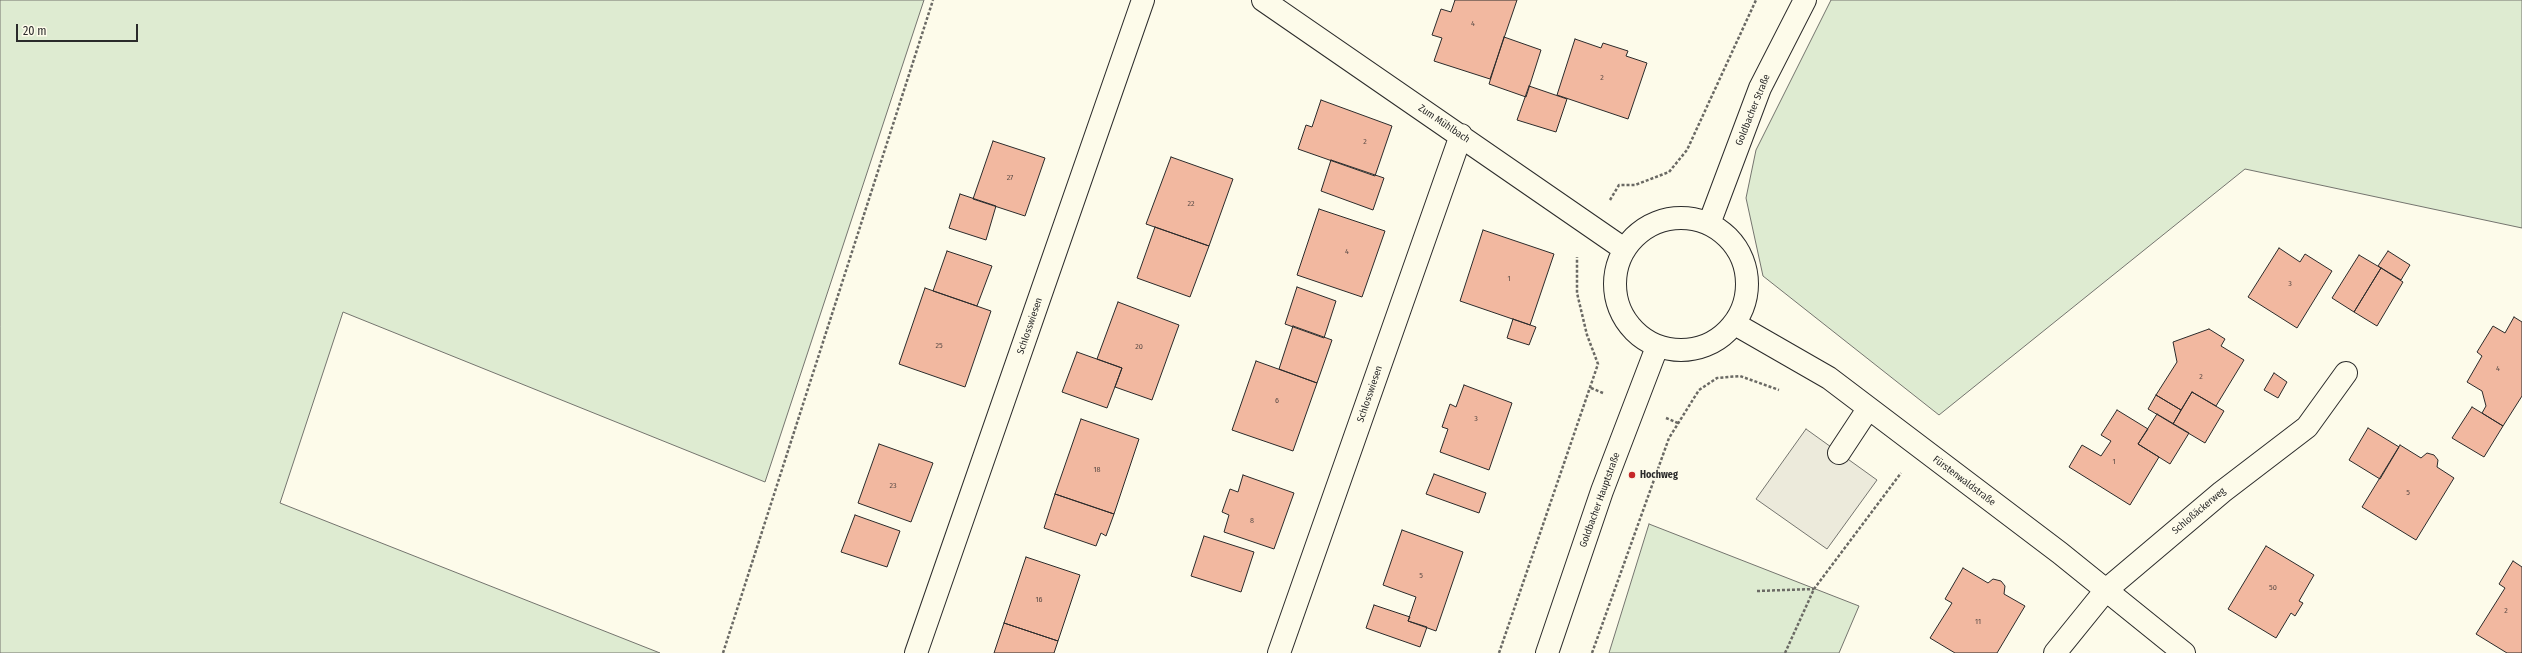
<!DOCTYPE html>
<html>
<head>
<meta charset="utf-8">
<style>
	body { margin:0 }
	#map { position:relative; width:2522px; height:653px; overflow:hidden; background:#fdfbea; font-family:"Fira Sans Condensed",sans-serif }
	canvas { display:block }
	.scale { position:absolute; left:16px; top:24px; width:122px; height:18px; box-sizing:border-box; border:2px solid #2b2b2b; border-top:0; padding-left:5px; font-size:12px; line-height:14px; white-space:nowrap; color:#2b2b2b; -webkit-text-stroke:3px #fdfbea; paint-order:stroke }
</style>
</head>
<body>
<div id="map">
<canvas width="2522" height="653"></canvas>
<div class="scale">20 m</div>
</div>
<script>
const ctx = document.querySelector('canvas').getContext('2d');
ctx.lineJoin = 'round';
function paint(path, color) {
  ctx.fillStyle = color;
  ctx.fill(path, 'evenodd');
}
function toPath(rows) {
  const path = new Path2D();
  for (const r of rows) {
    if (r.length === 3) {
      path.moveTo(r[0] + r[2], r[1]);
      path.arc(r[0], r[1], r[2], 0, 2 * Math.PI);
      continue;
    }
    path.moveTo(r[0], r[1]);
    for (let i = 2; i < r.length; i += 2) path.lineTo(r[i], r[i + 1]);
  }
  return path;
}
function trace(path, color, width, dash) {
  ctx.strokeStyle = color;
  ctx.lineWidth = width;
  ctx.lineCap = dash ? 'butt' : 'round';
  ctx.setLineDash(dash || []);
  ctx.stroke(path);
}
function label(font, color, halo, rows, align = 'center') {
  ctx.font = font + ' "Fira Sans Condensed",sans-serif';
  ctx.lineWidth = 3;
  ctx.setLineDash([]);
  ctx.textBaseline = 'middle';
  ctx.strokeStyle = halo;
  ctx.fillStyle = color;
  for (const [text, x, y, turn = 0] of rows) {
    ctx.save();
    ctx.translate(x, y);
    ctx.rotate((+turn || 0) * Math.PI / 180);
    ctx.textAlign = isNaN(turn) ? turn : align;
    if (halo) ctx.strokeText(text, 0, 0);
    ctx.fillText(text, 0, 0);
    ctx.restore();
  }
}
const green = toPath([
	[0,0,924,0,765,482,343,312,280,503,660,653,0,653,0,0],
	[1831,0,2522,0,2522,228,2245,169,1939,415,1763,276,1746,198,1756,150,1831,0],
	[1649,524,1859,606,1839,653,1609,653,1649,524]
]);
paint(green, '#deebd1');
trace(green, '#74746e', 1);
const parking = toPath([
	[1806,429,1877,480,1827,549,1756,499,1806,429]
]);
paint(parking, '#eceadb');
trace(parking, '#74746e', 1);
const building = toPath([
	[1455,0,1517,0,1490,79,1434,61,1442,38,1432,35,1441,9,1451,12,1455,0],
	[1504,37,1541,50,1526,97,1489,84,1504,37],
	[1575,39,1601,48,1603,43,1628,51,1626,56,1647,63,1628,119,1557,95,1575,39],
	[1529,86,1567,99,1556,132,1517,120,1529,86],
	[1321,100,1392,126,1375,176,1298,149,1306,125,1312,127,1321,100],
	[993,141,1045,158,1025,216,973,199,993,141],
	[1171,157,1233,179,1209,246,1146,224,1171,157],
	[1331,160,1384,178,1373,210,1321,191,1331,160],
	[960,194,996,206,986,240,949,228,960,194],
	[1319,209,1385,231,1362,297,1297,275,1319,209],
	[1155,227,1209,246,1190,297,1137,278,1155,227],
	[1483,230,1554,254,1530,325,1460,301,1483,230],
	[2279,248,2300,262,2305,254,2332,271,2297,328,2248,297,2279,248],
	[947,251,992,266,977,306,933,291,947,251],
	[2388,251,2410,265,2401,280,2378,266,2388,251],
	[2359,255,2381,268,2354,312,2332,298,2359,255],
	[2381,268,2403,282,2377,326,2354,312,2381,268],
	[1297,287,1336,301,1324,338,1285,324,1297,287],
	[925,288,991,311,965,387,899,364,925,288],
	[1118,302,1179,325,1152,400,1115,387,1122,368,1097,359,1118,302],
	[2514,317,2522,322,2522,396,2503,426,2482,413,2486,406,2482,391,2467,382,2482,356,2477,352,2493,326,2505,333,2514,317],
	[1513,319,1536,327,1529,345,1507,338,1513,319],
	[1293,326,1332,340,1317,383,1279,369,1293,326],
	[2209,329,2225,339,2221,346,2244,360,2216,406,2192,392,2181,410,2156,395,2177,362,2173,342,2209,329],
	[1077,352,1122,368,1107,408,1062,392,1077,352],
	[1256,361,1317,383,1293,451,1232,430,1256,361],
	[2274,373,2287,382,2278,398,2264,390,2274,373],
	[1464,385,1512,403,1489,470,1440,452,1448,429,1442,427,1450,404,1456,407,1464,385],
	[2192,392,2224,411,2205,443,2173,424,2192,392],
	[2156,395,2181,410,2173,424,2148,409,2156,395],
	[2472,407,2503,426,2484,457,2452,438,2472,407],
	[2117,410,2148,429,2138,444,2159,457,2130,505,2069,467,2082,445,2101,456,2111,441,2101,435,2117,410],
	[2157,414,2189,433,2170,464,2138,444,2157,414],
	[1081,419,1139,439,1114,514,1055,494,1081,419],
	[2368,428,2399,447,2380,479,2349,460,2368,428],
	[879,444,933,463,911,522,858,503,879,444],
	[2400,445,2421,458,2427,453,2434,455,2438,460,2437,467,2454,478,2416,540,2362,507,2400,445],
	[1434,474,1486,493,1479,513,1426,494,1434,474],
	[1243,475,1294,493,1274,549,1224,532,1229,515,1222,512,1230,489,1238,492,1243,475],
	[1055,494,1114,514,1106,536,1101,533,1096,546,1044,528,1055,494],
	[855,515,900,531,887,567,841,552,855,515],
	[1402,530,1463,552,1436,631,1408,621,1416,597,1383,585,1402,530],
	[1204,536,1254,552,1241,592,1191,576,1204,536],
	[2266,546,2314,575,2299,601,2303,603,2295,616,2291,613,2276,638,2228,609,2266,546],
	[1026,557,1080,575,1058,641,1004,623,1026,557],
	[2513,561,2522,567,2522,653,2507,653,2476,634,2505,588,2499,584,2513,561],
	[1963,568,1988,583,1993,579,2001,581,2005,586,2004,594,2025,606,1997,653,1955,653,1930,638,1952,603,1945,599,1963,568],
	[1374,605,1410,617,1408,621,1427,627,1420,647,1366,628,1374,605],
	[1004,623,1058,641,1054,653,994,653,1004,623]
]);
paint(building, '#f2b8a0');
trace(building, '#2b2b2b', 1);
const minor = toPath([
	[1263,0,1624,249],
	[1681,284,66],
	[1709,224,1760,88,1805,0],
	[1735,324,1829,378,2060,553,2184,653],
	[1839,453,1868,409],
	[916,653,1143,0],
	[1279,653,1461,135],
	[1547,653,1602,491,1657,347],
	[2055,653,2106,590,2222,492,2307,427,2346,373]
]);
trace(minor, '#2b2b2b', 24);
trace(toPath([
	[1610,200,1619,185,1635,185,1669,172,1687,150,1756,0],
	[1591,388,1603,393],
	[1666,418,1678,423],
	[1757,591,1814,589],
	[723,653,933,0],
	[1499,653,1598,364,1587,335,1577,293,1577,257],
	[1592,653,1669,438,1699,390,1717,378,1740,376,1779,390],
	[1785,653,1814,589,1901,473]
]), '#6a6964', 2.5, [3, 2]);
trace(minor, '#fdfbea', 22);
for (const [x, y, r, color] of [
	[1632,475,4,"#c62828"]
]) {
  const dot = new Path2D();
  dot.arc(x, y, r, 0, 2 * Math.PI);
  ctx.fillStyle = color;
  ctx.fill(dot);
  trace(dot, '#fdfbea', 1.5);
}
label('8px', '#5d4e48', null, [
	["4",1473,24],
	["2",1602,78],
	["2",1365,142],
	["27",1010,178],
	["22",1191,204],
	["4",1347,252],
	["1",1509,279],
	["3",2290,284],
	["25",939,346],
	["20",1139,347],
	["4",2498,369],
	["2",2201,377],
	["6",1277,401],
	["3",1476,419],
	["1",2114,462],
	["18",1097,470],
	["23",893,486],
	["5",2408,493],
	["8",1252,521],
	["5",1421,576],
	["50",2273,588],
	["16",1039,600],
	["2",2506,611],
	["11",1978,622]
]);
label('10px', '#2b2b2b', '#fdfbea', [
	["Goldbacher Straße",1753,110,-68],
	["Zum Mühlbach",1444,124,34],
	["Schlosswiesen",1030,326,-71],
	["Schlosswiesen",1370,394,-71],
	["Fürstenwaldstraße",1964,481,37],
	["Goldbacher Hauptstraße",1600,500,-70],
	["Schloßäckerweg",2199,511,-40]
]);
label('bold 10px', '#2b2b2b', '#fdfbea', [
	["Hochweg",1640,475]
], 'left');
</script>
</body>
</html>
